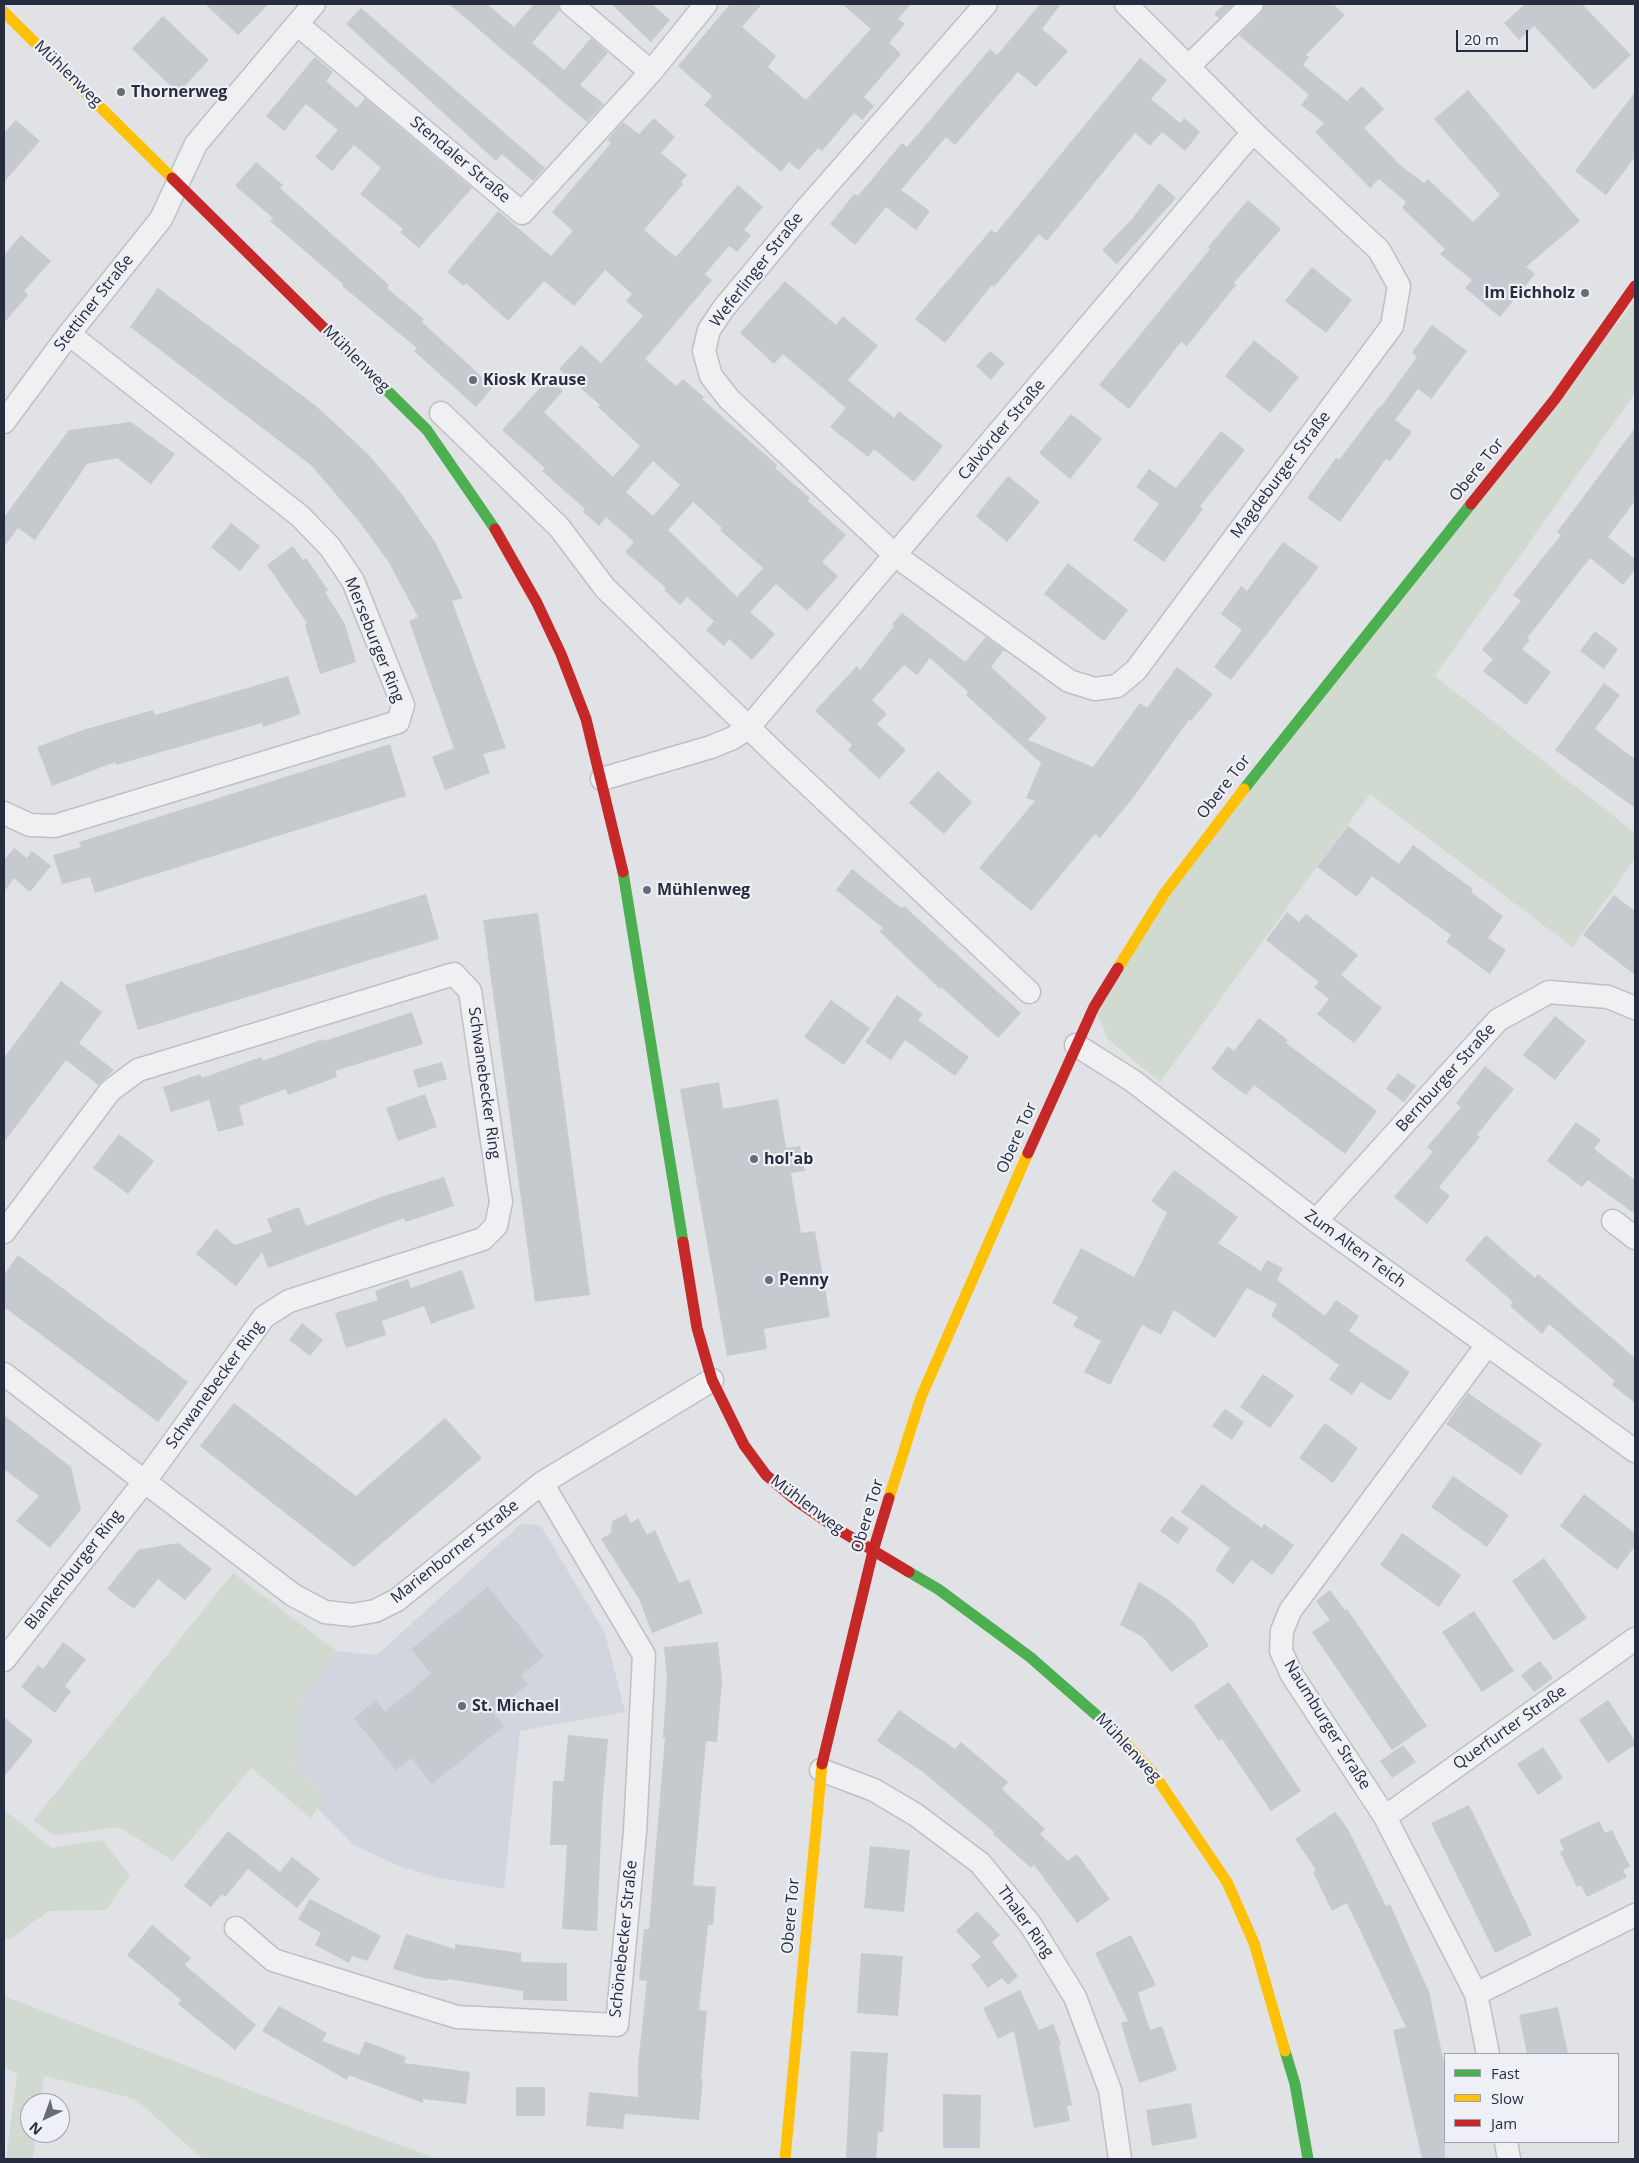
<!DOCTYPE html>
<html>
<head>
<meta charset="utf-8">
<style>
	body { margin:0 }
	#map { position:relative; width:1639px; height:2163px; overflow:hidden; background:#e0e2e6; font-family:"Open Sans",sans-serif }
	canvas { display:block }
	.frame { position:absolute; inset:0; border:5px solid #272d40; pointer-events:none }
	.legend { position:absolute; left:1444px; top:2053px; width:175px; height:90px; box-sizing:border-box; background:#eef0f6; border:1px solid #9ea2ad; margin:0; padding:6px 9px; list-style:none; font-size:15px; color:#272d40 }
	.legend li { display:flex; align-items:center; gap:10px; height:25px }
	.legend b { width:25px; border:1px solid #9ea2ad }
	.north { position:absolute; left:20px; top:2093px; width:50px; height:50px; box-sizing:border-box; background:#eef0f6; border:1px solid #9ea2ad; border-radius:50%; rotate:222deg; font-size:14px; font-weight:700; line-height:20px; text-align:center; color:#272d40 }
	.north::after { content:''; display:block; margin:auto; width:18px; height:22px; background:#686c7a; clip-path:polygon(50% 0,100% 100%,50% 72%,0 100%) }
	.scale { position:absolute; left:1456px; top:30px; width:72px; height:22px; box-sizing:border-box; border:2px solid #272d40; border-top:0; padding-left:6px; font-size:15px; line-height:18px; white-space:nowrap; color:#272d40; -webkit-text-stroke:4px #eef0f6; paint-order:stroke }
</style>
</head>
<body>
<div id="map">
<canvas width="1639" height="2163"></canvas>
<div class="frame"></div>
<ul class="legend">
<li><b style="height:6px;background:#4caf50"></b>Fast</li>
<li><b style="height:6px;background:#ffc107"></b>Slow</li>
<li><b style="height:6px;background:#c62828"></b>Jam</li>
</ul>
<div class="north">N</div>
<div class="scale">20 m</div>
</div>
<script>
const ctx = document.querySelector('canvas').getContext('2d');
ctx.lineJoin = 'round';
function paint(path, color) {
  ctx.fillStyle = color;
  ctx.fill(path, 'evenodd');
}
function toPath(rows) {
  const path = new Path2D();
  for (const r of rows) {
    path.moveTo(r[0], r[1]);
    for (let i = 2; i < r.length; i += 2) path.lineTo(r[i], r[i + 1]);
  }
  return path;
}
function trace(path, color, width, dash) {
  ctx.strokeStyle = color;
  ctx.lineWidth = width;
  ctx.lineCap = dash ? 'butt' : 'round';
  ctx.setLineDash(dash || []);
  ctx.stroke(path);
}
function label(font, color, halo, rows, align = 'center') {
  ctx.font = font + ' "Open Sans",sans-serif';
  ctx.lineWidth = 4.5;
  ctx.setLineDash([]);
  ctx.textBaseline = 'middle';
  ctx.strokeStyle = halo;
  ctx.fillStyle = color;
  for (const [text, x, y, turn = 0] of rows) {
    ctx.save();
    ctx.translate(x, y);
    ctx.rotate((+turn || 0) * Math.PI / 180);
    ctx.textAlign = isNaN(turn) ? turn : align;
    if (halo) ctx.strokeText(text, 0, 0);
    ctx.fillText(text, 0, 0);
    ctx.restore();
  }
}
paint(toPath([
	[522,1523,541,1526,605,1633,625,1712,520,1731,504,1889,436,1877,399,1866,354,1845,317,1808,324,1794,295,1768,301,1699,337,1651,377,1655]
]), '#d2d5dd');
paint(toPath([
	[1635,301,1635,393,1435,676,1635,833,1635,859,1572,947,1370,794,1160,1082,1108,1039,1094,1007,1164,894],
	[233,1573,337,1651,301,1699,295,1768,325,1795,311,1818,251,1768,173,1861,119,1827,55,1836,33,1821],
	[4,1810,52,1848,102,1840,130,1875,106,1910,49,1911,10,1939,4,1937],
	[4,1996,307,2112,439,2159,203,2159,135,2099,44,2076,40,2103,30,2103,30,2133,36,2133,33,2159,6,2159,17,2074,4,2067]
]), '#d0dad1');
paint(toPath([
	[205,4,269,4,238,35],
	[449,4,487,4,514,27,534,4,558,4,560,10,532,43,564,70,591,38,608,53,580,85,604,104,587,122],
	[611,4,652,4,670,20,651,42],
	[730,4,762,4,742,27,776,56,768,67,806,100,871,29,842,4,911,4,898,19,905,24,889,43,901,54,864,97,874,106,862,120,854,113,822,151,818,148,799,170,789,162,781,172,704,105,712,96,678,66],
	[1040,4,1061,4,1042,29,1068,51,1036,87,1018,72,955,145,946,137,901,190,930,211,916,230,886,207,855,245,830,224,854,194,858,196,902,143,907,147,990,49,997,55],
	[1224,4,1234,4,1219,18,1214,14],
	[1265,4,1333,4,1345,15,1306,55,1309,57,1303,65,1347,101,1362,86,1384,109,1364,128,1401,166,1424,183,1428,179,1473,222,1500,195,1434,119,1468,90,1580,221,1526,267,1535,274,1500,317,1465,288,1472,280,1440,254,1445,249,1402,208,1406,202,1379,179,1370,188,1315,132,1324,123,1301,105,1309,95,1239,35,1261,13],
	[1525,4,1582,4,1631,55,1594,90,1534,26,1519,40,1504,23],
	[361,8,545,168,533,181,502,154,496,161,346,24],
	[163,16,209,60,178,93,132,49],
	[315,57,333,72,326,81,357,108,365,98,472,188,419,248,400,232,403,229,360,194,381,168,354,145,332,171,315,157,338,130,306,104,284,131,266,116],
	[1140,58,1167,80,1151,99,1180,123,1184,118,1200,132,1185,151,1162,132,1150,146,1135,133,1047,241,1039,234,994,287,992,285,945,343,915,319,991,230,996,233],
	[1635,92,1635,157,1606,195,1575,171],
	[654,118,675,137,661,153,687,175,681,182,683,184,644,230,676,257,738,185,763,207,744,230,751,235,737,252,729,246,705,274,712,280,645,359,676,386,683,379,704,397,702,399,777,465,775,468,810,498,808,501,846,535,822,562,838,576,807,611,776,584,750,612,775,634,752,660,729,639,724,646,706,630,714,621,687,597,680,605,664,590,666,588,625,552,634,542,606,517,599,526,583,512,585,509,542,471,545,468,502,430,549,378,563,391,544,412,613,477,640,446,598,407,600,405,559,369,581,345,601,363,643,316,626,301,632,294,605,270,574,306,544,281,508,321,466,283,464,286,447,272,498,211,551,256,573,231,552,212,611,143,607,140,623,122,639,134],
	[653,461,680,485,653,516,626,492],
	[693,502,722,528,720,530,763,568,737,597,668,530],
	[16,120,40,141,4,182,4,133],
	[256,162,283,185,280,188,389,285,387,288,424,319,422,322,493,387,476,407,414,351,417,348,342,286,343,284,270,221,273,218,235,186],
	[1159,183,1176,198,1117,264,1102,250,1132,219],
	[1248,200,1281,229,1234,283,1236,285,1187,346,1181,342,1129,409,1099,385,1210,249,1208,247],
	[21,235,51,261,24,291,28,295,4,323,4,255],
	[1312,267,1352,300,1326,333,1285,301],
	[785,281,836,325,843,316,878,346,848,380,894,418,899,411,943,446,914,482,874,449,868,457,830,427,846,408,783,354,774,364,740,333],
	[158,288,315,405,368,454,401,493,435,542,463,598,452,601,506,748,483,754,490,773,445,790,432,757,454,748,409,621,418,617,388,561,361,524,312,466,130,327],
	[1432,325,1467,351,1431,399,1418,389,1395,420,1412,432,1390,461,1386,459,1340,522,1307,498,1336,458,1339,460,1379,407,1380,408,1417,357,1412,352],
	[1254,340,1299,377,1270,413,1225,376],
	[990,351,1005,363,991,380,976,366],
	[1071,414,1102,439,1070,479,1039,453],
	[131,422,175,454,151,484,117,458,87,464,35,540,18,528,4,547,4,517,69,430],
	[1635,428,1635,501,1608,537,1635,559,1635,570,1623,585,1590,558,1527,638,1530,640,1522,649,1551,672,1526,705,1483,671,1493,659,1482,650,1521,601,1513,595,1561,535,1557,532],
	[1221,431,1245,450,1200,506,1203,509,1164,562,1133,540,1159,504,1136,487,1149,469,1176,488],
	[1008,476,1040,502,1007,542,976,516],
	[231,523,260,546,240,571,211,547],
	[1283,542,1319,567,1231,680,1214,667,1242,630,1221,614,1241,586,1247,591],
	[293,546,303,560,306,558,328,590,325,592,345,624,356,662,320,674,305,625,307,623,267,565],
	[1068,563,1128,610,1104,641,1044,594],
	[902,613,965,662,986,637,1004,650,991,667,1047,718,1028,740,1093,767,1140,703,1147,708,1177,667,1213,694,1191,721,1189,720,1132,799,1100,838,1095,834,1031,911,979,868,1035,801,1026,798,1041,763,966,695,968,692,930,658,917,675,904,665,872,700,887,714,877,724,906,750,879,779,848,750,852,745,815,711,857,666,860,670,894,626,892,624],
	[1595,631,1618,649,1604,669,1580,651],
	[288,676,301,714,263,727,262,723,116,765,115,762,52,786,37,747,83,730,153,710,155,715],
	[1604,683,1620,695,1595,729,1635,759,1635,808,1555,750],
	[390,744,406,796,95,893,90,877,62,884,53,855,81,847,79,842],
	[938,771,972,802,944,834,909,803],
	[1348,826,1399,864,1413,845,1473,889,1471,892,1503,916,1488,938,1506,950,1490,974,1446,942,1451,935,1372,876,1357,897,1317,867],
	[14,848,27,858,32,851,51,866,30,892,14,878,4,892,4,860],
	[852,869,901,908,904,906,1021,1013,998,1038,941,987,940,989,879,931,883,928,836,890],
	[426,894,439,939,138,1030,125,985],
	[1614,895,1635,911,1635,975,1583,935],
	[1287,912,1299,922,1306,914,1358,955,1341,975,1382,1008,1354,1043,1317,1014,1329,999,1314,987,1319,982,1266,940],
	[538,913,590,1295,535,1302,483,920],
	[61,981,102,1012,79,1043,114,1070,98,1085,66,1060,4,1142,4,1058],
	[897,995,923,1014,918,1020,969,1057,955,1076,905,1040,891,1060,865,1042],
	[831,1000,870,1028,844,1065,804,1037],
	[412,1012,423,1044,335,1071,337,1077,288,1095,286,1089,239,1106,244,1125,218,1132,209,1100,171,1112,163,1087,200,1074,202,1078,261,1057,263,1061,323,1039,324,1041],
	[1555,1016,1586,1041,1555,1080,1523,1055],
	[1259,1018,1288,1040,1286,1043,1377,1111,1345,1154,1254,1085,1246,1095,1211,1069,1228,1046,1234,1051],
	[442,1062,447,1079,418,1088,413,1070],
	[1485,1066,1514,1089,1477,1135,1480,1137,1439,1187,1450,1196,1427,1224,1394,1197,1433,1152,1427,1147,1461,1107,1456,1103],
	[1398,1073,1416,1086,1404,1102,1386,1089],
	[719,1082,723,1109,778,1099,786,1148,800,1146,805,1171,791,1173,801,1233,815,1231,830,1317,764,1329,767,1349,727,1356,680,1089],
	[425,1094,437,1127,398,1141,386,1108],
	[1576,1122,1601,1140,1594,1149,1635,1180,1635,1214,1588,1180,1582,1187,1547,1161],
	[119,1134,154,1161,128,1194,93,1168],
	[1174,1170,1238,1217,1218,1243,1261,1271,1267,1260,1283,1268,1277,1280,1325,1316,1336,1300,1359,1316,1349,1331,1410,1372,1390,1401,1361,1382,1352,1395,1329,1379,1339,1365,1271,1316,1277,1304,1247,1288,1215,1338,1174,1310,1161,1335,1142,1325,1110,1385,1084,1372,1101,1341,1073,1326,1078,1317,1052,1303,1081,1248,1134,1277,1167,1213,1151,1201],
	[444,1177,454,1206,405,1222,404,1218,268,1268,262,1252,236,1286,196,1254,216,1229,235,1245,272,1232,267,1219,299,1207,306,1226,381,1197],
	[1486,1235,1535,1278,1538,1274,1634,1357,1635,1355,1635,1403,1612,1385,1615,1381,1549,1324,1542,1334,1510,1306,1513,1302,1465,1260],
	[18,1255,188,1382,158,1422,4,1307,4,1275],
	[462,1270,475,1308,431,1324,424,1306,382,1321,386,1335,346,1348,335,1313,378,1300,375,1291,391,1285,408,1279,411,1288],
	[302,1323,323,1340,310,1356,289,1340],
	[1263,1374,1294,1395,1270,1428,1240,1407],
	[1468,1393,1542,1444,1521,1475,1446,1424],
	[234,1403,356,1496,445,1418,482,1458,354,1567,200,1446],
	[1225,1409,1244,1422,1232,1440,1212,1426],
	[4,1415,71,1467,81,1510,50,1548,16,1521,39,1496,4,1469],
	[1325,1423,1358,1448,1333,1483,1299,1458],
	[1453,1476,1509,1515,1487,1547,1431,1507],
	[1202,1484,1262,1528,1264,1524,1294,1545,1272,1575,1251,1560,1233,1584,1215,1570,1230,1548,1181,1512],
	[1584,1494,1635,1533,1635,1546,1617,1570,1560,1526],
	[626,1514,631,1523,638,1518,647,1535,655,1530,679,1583,689,1579,703,1613,652,1633,639,1599,601,1539,611,1533,612,1521],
	[1171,1516,1189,1528,1178,1544,1160,1531],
	[1402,1533,1461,1575,1439,1607,1380,1565],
	[178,1543,212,1569,185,1600,158,1579,134,1609,107,1589,138,1550],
	[1544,1558,1587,1618,1554,1641,1512,1581],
	[1139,1582,1166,1598,1193,1621,1209,1646,1171,1672,1143,1637,1120,1625],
	[488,1587,544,1656,521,1675,528,1684,493,1713,504,1726,432,1784,411,1758,396,1770,354,1718,376,1700,385,1712,431,1674,411,1649],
	[1330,1590,1345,1610,1347,1609,1427,1726,1392,1750,1312,1632,1330,1620,1316,1601],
	[1474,1611,1514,1671,1482,1692,1442,1632],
	[63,1642,86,1659,65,1686,71,1691,55,1713,21,1687,38,1665,43,1669],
	[718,1642,722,1681,717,1742,706,1741,693,1885,716,1887,713,1925,708,1925,699,2010,707,2011,701,2079,703,2079,699,2120,625,2114,623,2129,586,2126,589,2092,638,2097,638,2064,647,1981,639,1980,644,1929,649,1929,665,1738,663,1738,667,1678,664,1647],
	[1540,1661,1553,1678,1534,1692,1521,1675],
	[1229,1682,1301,1791,1271,1811,1222,1739,1219,1741,1194,1706],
	[1608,1700,1635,1741,1635,1745,1608,1763,1579,1720],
	[899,1710,955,1749,961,1742,1008,1782,1002,1789,1045,1829,1040,1834,1068,1861,1077,1854,1110,1899,1077,1923,1034,1865,1031,1868,993,1834,994,1832,923,1772,877,1741],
	[4,1717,33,1741,4,1777],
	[568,1735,608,1739,602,1809,597,1931,562,1929,567,1845,550,1845,553,1781,564,1781],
	[1403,1745,1416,1762,1392,1778,1380,1761],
	[1543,1747,1563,1778,1538,1795,1517,1764],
	[1469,1805,1532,1935,1495,1953,1431,1823],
	[1335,1812,1348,1829,1386,1906,1390,1904,1429,1992,1445,2068,1445,2159,1422,2159,1393,2030,1406,2027,1347,1903,1332,1911,1313,1872,1316,1870,1295,1839],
	[1599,1821,1605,1833,1612,1830,1630,1866,1623,1870,1627,1877,1587,1897,1581,1885,1577,1887,1560,1852,1564,1850,1559,1840],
	[228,1831,280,1872,292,1857,320,1879,297,1908,248,1869,225,1897,222,1894,211,1907,184,1886],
	[870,1846,910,1850,904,1912,864,1908],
	[310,1899,381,1936,367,1961,352,1956,349,1963,315,1945,321,1933,298,1919],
	[977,1911,1000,1935,992,1942,1018,1976,1008,1985,1002,1978,988,1988,971,1965,981,1957,956,1931],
	[152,1925,191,1958,185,1965,256,2025,235,2050,178,2004,181,2000,127,1955],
	[406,1934,455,1949,455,1944,521,1953,521,1962,567,1963,567,2001,523,2000,523,1991,448,1979,447,1981,424,1978,393,1969],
	[1131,1935,1156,1985,1138,1993,1150,2030,1162,2026,1177,2070,1139,2083,1121,2023,1128,2021,1095,1953],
	[861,1953,903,1956,898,2016,857,2013],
	[1020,1990,1039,2030,1053,2024,1061,2044,1059,2045,1072,2105,1067,2106,1070,2121,1034,2128,1014,2031,998,2039,983,2008],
	[279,2006,327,2033,322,2041,359,2055,365,2041,406,2057,404,2063,470,2072,466,2104,423,2099,423,2103,349,2075,347,2080,262,2031],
	[1558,2007,1568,2054,1527,2054,1519,2015],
	[851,2051,888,2053,883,2132,878,2132,876,2159,846,2159],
	[516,2087,545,2087,545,2116,516,2116],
	[943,2094,981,2095,980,2148,943,2148],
	[1191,2103,1197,2138,1152,2146,1146,2110]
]), '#c6c9cd');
const street = toPath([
	[571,4,651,72],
	[986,4,807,208,723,309,709,330,704,351,711,376,729,399,896,556,1069,681,1095,689,1117,686,1136,670,1392,326,1399,286,1379,250,1253,132,1126,4],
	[297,24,522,213,651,72,706,4],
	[1188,67,1252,4],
	[441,413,559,527,605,588,778,756,1029,992],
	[4,422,69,334,161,219,196,144,314,4],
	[602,779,711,747,733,738,749,727,1253,132],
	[4,813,30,825,55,826,398,722,403,705,353,581,330,547,300,516,69,334],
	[1076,1045,1133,1081,1316,1221,1635,1451],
	[1316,1221,1498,1020,1549,992,1608,997,1635,1008],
	[1613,1221,1635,1238],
	[4,1232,110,1091,138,1070,454,974,470,991,501,1202,496,1226,483,1239,289,1301,264,1317,145,1481,4,1660],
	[1487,1345,1290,1611,1282,1631,1281,1651,1292,1675,1385,1817,1476,1994,1488,2054],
	[4,1374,293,1595,325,1612,352,1615,375,1611,397,1600,542,1483,712,1380],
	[821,1770,874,1790,916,1815,980,1863,1030,1924,1075,1997,1110,2090,1120,2159],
	[1385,1817,1635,1639],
	[236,1928,273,1960,457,2017,617,2025,635,1832,644,1655,542,1483],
	[1476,1994,1635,1915],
	[1506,2142,1509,2159]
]);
trace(street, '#bec0c4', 25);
trace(street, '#f0f0f3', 22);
trace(toPath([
	[335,339,427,430,495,529],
	[1244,789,1471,504],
	[623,872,683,1242],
	[909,1572,938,1589,1030,1657,1110,1727],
	[1285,2051,1295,2084,1308,2159]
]), '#4caf50', 11);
trace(toPath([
	[4,12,172,178],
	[1118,968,1164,894,1244,789],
	[889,1498,921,1397,1028,1153],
	[1110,1727,1154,1774,1227,1882,1254,1943,1285,2051],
	[785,2159,822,1764]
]), '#ffc107', 11);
trace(toPath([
	[172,178,335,339],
	[1471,504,1555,399,1635,286],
	[495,529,537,603,561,654,586,719,623,872],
	[1028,1153,1094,1007,1118,968],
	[683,1242,697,1328,712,1380,744,1445,766,1475,798,1502,839,1530,909,1572],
	[822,1764,873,1551,889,1498]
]), '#c62828', 11);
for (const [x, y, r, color] of [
	[121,92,5,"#686c7a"],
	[1585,293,5,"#686c7a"],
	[473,380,5,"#686c7a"],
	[647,890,5,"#686c7a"],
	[754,1159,5,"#686c7a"],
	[769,1280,5,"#686c7a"],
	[462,1706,5,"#686c7a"]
]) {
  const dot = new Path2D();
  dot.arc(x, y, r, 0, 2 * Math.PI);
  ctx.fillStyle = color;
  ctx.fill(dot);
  trace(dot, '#eef0f6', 2);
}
label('16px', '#272d40', '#eef0f6', [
	["Mühlenweg",68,74,44],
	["Stendaler Straße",460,160,40],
	["Weferlinger Straße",757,270,-52],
	["Stettiner Straße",94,303,-52],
	["Mühlenweg",356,359,45],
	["Calvörder Straße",1002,430,-50],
	["Obere Tor",1477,470,-51],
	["Magdeburger Straße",1281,475,-53],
	["Merseburger Ring",374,640,68],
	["Obere Tor",1224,787,-52],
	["Bernburger Straße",1446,1078,-48],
	["Schwanebecker Ring",484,1083,82],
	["Obere Tor",1017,1138,-66],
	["Zum Alten Teich",1355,1249,36],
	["Schwanebecker Ring",215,1385,-54],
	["Mühlenweg",807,1505,37],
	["Obere Tor",868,1516,-73],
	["Marienborner Straße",455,1552,-38],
	["Blankenburger Ring",74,1570,-52],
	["Naumburger Straße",1327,1725,58],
	["Querfurter Straße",1510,1728,-35],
	["Mühlenweg",1128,1748,47],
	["Obere Tor",791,1916,-85],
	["Thaler Ring",1025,1922,54],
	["Schönebecker Straße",624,1939,-84]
]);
label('bold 16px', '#272d40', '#eef0f6', [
	["Thornerweg",131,92],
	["Im Eichholz",1575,293,"right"],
	["Kiosk Krause",483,380],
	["Mühlenweg",657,890],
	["hol'ab",764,1159],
	["Penny",779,1280],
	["St. Michael",472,1706]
], 'left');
</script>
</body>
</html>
